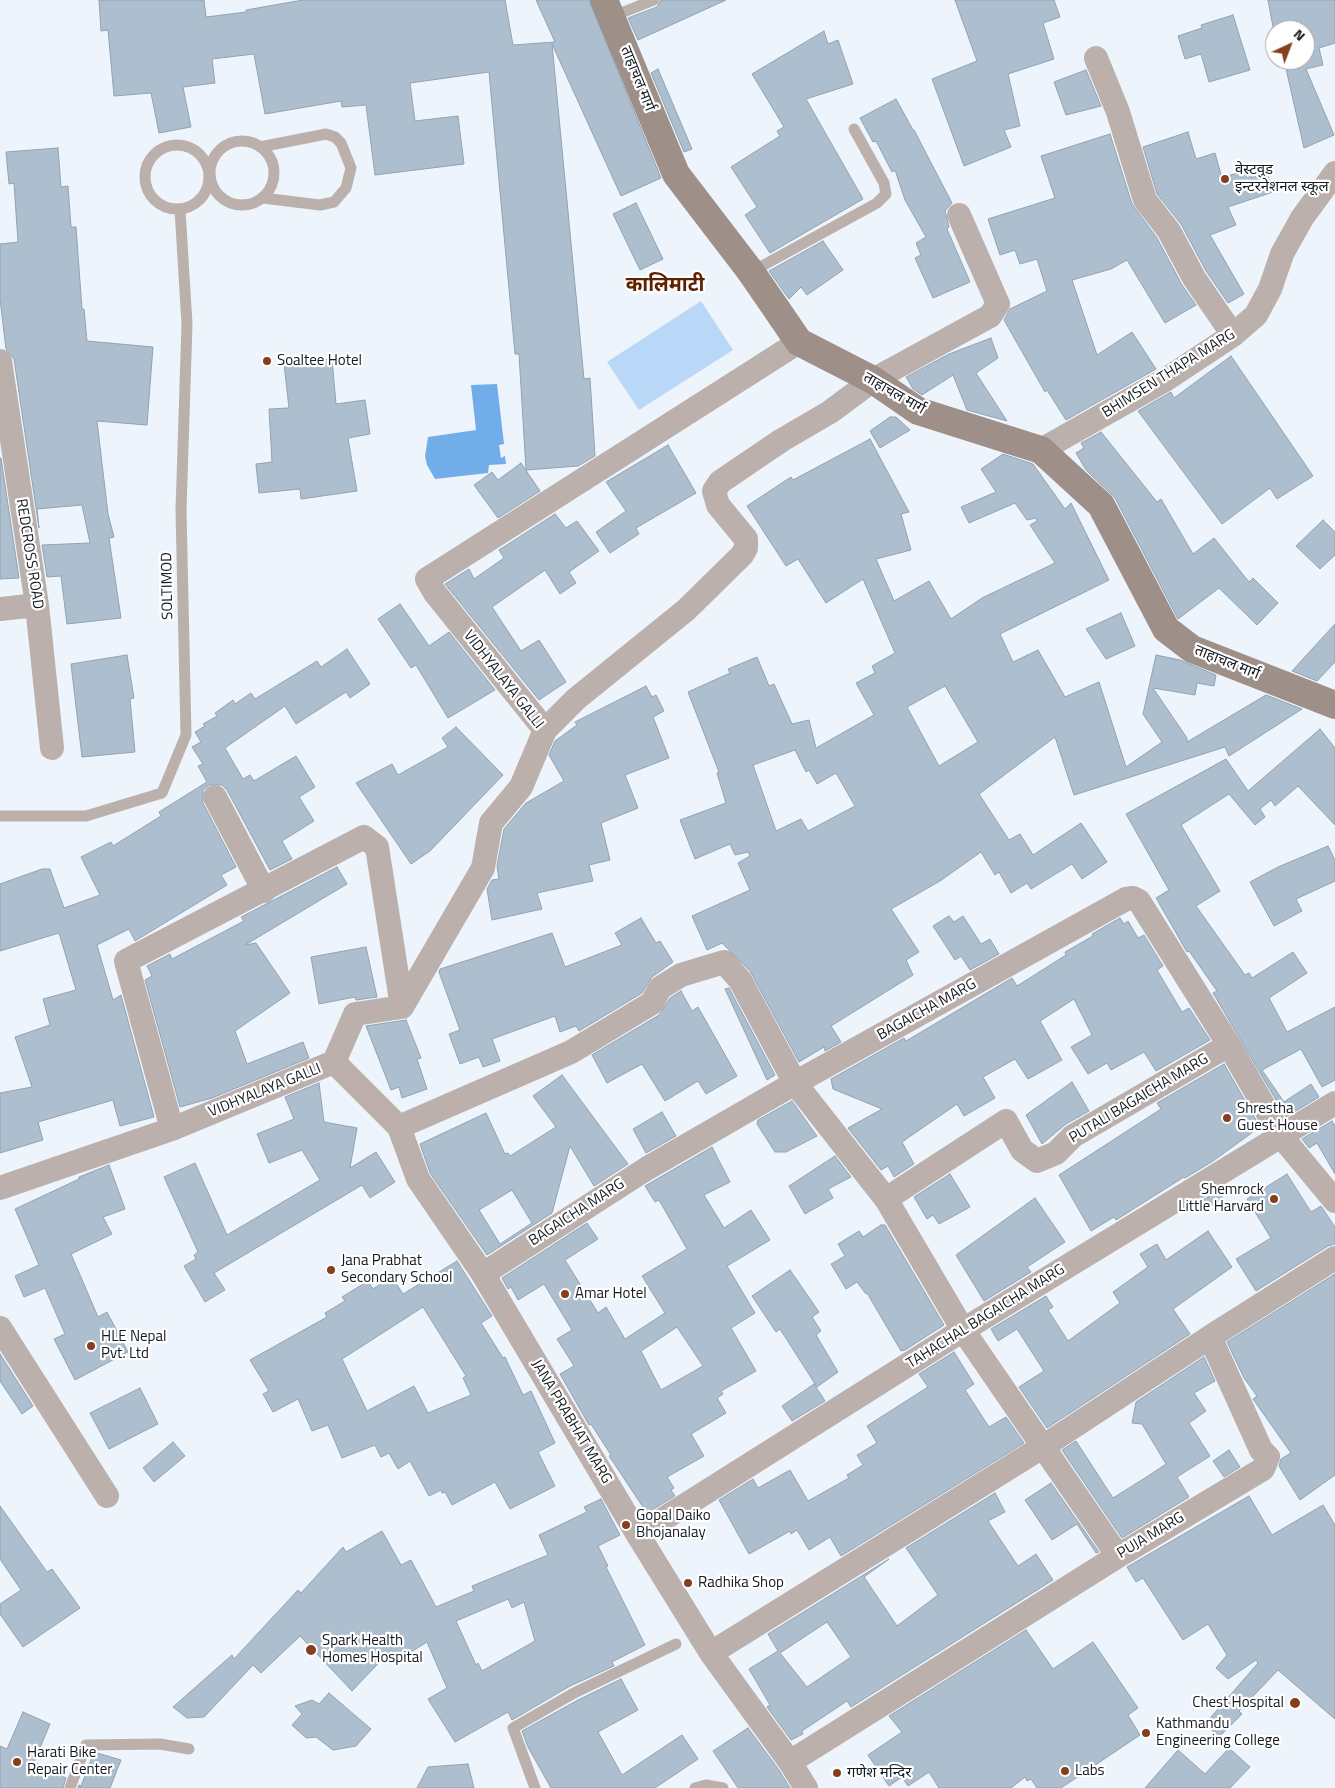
<!DOCTYPE html>
<html>
<head>
<meta charset="utf-8">
<style>
	body { margin:0 }
	#map { position:relative; width:1335px; height:1788px; overflow:hidden; background:#edf4fc; font-family:"Titillium Web",sans-serif }
	canvas { display:block }
	.north { position:absolute; left:1265px; top:20px; width:50px; height:50px; box-sizing:border-box; background:#fff; border:1px solid #a1a3a6; border-radius:50%; rotate:43deg; font-size:14px; font-weight:700; line-height:20px; text-align:center; color:#141a20 }
	.north::after { content:''; display:block; margin:auto; width:18px; height:22px; background:#863f1d; clip-path:polygon(50% 0,100% 100%,50% 72%,0 100%) }
</style>
</head>
<body>
<div id="map">
<canvas width="1335" height="1788"></canvas>
<div class="north">N</div>
</div>
<script>
const ctx = document.querySelector('canvas').getContext('2d');
ctx.lineJoin = 'round';
function paint(path, color) {
  ctx.fillStyle = color;
  ctx.fill(path, 'evenodd');
}
function toPath(rows) {
  const path = new Path2D();
  for (const r of rows) {
    if (r.length === 3) {
      path.moveTo(r[0] + r[2], r[1]);
      path.arc(r[0], r[1], r[2], 0, 2 * Math.PI);
      continue;
    }
    path.moveTo(r[0], r[1]);
    for (let i = 2; i < r.length; i += 2) path.lineTo(r[i], r[i + 1]);
  }
  return path;
}
function trace(path, color, width, dash) {
  ctx.strokeStyle = color;
  ctx.lineWidth = width;
  ctx.lineCap = dash ? 'butt' : 'round';
  ctx.setLineDash(dash || []);
  ctx.stroke(path);
}
function label(font, color, halo, rows, align = 'center') {
  ctx.font = font + ' "Titillium Web","Noto Sans Devanagari",sans-serif';
  ctx.lineWidth = 4.5;
  ctx.setLineDash([]);
  ctx.textBaseline = 'middle';
  ctx.strokeStyle = halo;
  ctx.fillStyle = color;
  for (const [text, x, y, turn = 0] of rows) {
    ctx.save();
    ctx.translate(x, y);
    ctx.rotate((+turn || 0) * Math.PI / 180);
    ctx.textAlign = isNaN(turn) ? turn : align;
    if (halo) ctx.strokeText(text, 0, 0);
    ctx.fillText(text, 0, 0);
    ctx.restore();
  }
}
paint(toPath([
	[701,301,733,350,639,410,607,362]
]), '#b9d8f7');
paint(toPath([
	[497,384,504,444,499,445,501,458,505,456,506,464,489,465,488,473,435,479,427,465,425,456,428,437,476,430,471,385]
]), '#71ade8');
const building = toPath([
	[99,0,204,0,206,17,246,12,246,10,303,0,505,0,513,45,555,42,536,0,589,0,661,178,621,196,552,44,584,379,590,378,595,456,578,466,526,470,519,354,515,354,489,72,410,83,415,121,458,116,464,164,375,175,366,105,342,107,341,101,265,114,254,54,212,59,215,83,183,87,191,127,159,133,151,93,114,96,108,30,101,31,99,0],
	[661,0,726,0,638,40,628,18,657,7,661,0],
	[955,0,1054,0,1060,17,1043,23,1054,59,1008,74,1020,126,1004,130,1011,147,964,166,932,79,977,61,955,0],
	[1268,0,1335,0,1335,43,1319,48,1323,65,1306,69,1334,135,1304,148,1284,60,1305,60,1305,30,1274,32,1268,0],
	[1233,15,1250,70,1209,82,1201,54,1185,59,1178,36,1202,28,1201,25,1233,15],
	[824,31,828,44,838,40,853,84,806,99,863,199,770,253,745,215,757,207,731,167,780,136,777,131,784,127,752,74,824,31],
	[658,69,692,149,684,152,651,73,658,69],
	[1086,70,1101,106,1066,115,1054,82,1086,70],
	[896,99,913,130,914,130,952,203,945,211,949,227,947,229,970,282,933,298,915,258,921,255,916,243,926,237,905,200,895,170,892,172,876,141,873,142,860,118,896,99],
	[1188,132,1196,159,1215,153,1222,178,1264,164,1273,192,1228,207,1236,225,1210,235,1244,294,1228,303,1206,271,1181,224,1157,194,1143,147,1188,132],
	[1110,134,1132,204,1157,238,1182,285,1196,305,1165,323,1127,260,1111,269,1072,280,1097,355,1132,332,1156,369,1066,420,1047,390,1045,392,1004,320,1010,309,1047,291,1037,259,1020,264,1015,250,1000,255,988,219,1055,198,1041,156,1110,134],
	[58,148,61,187,68,186,71,227,76,227,82,309,84,309,87,341,153,347,147,425,97,421,108,514,114,537,109,538,121,618,67,624,61,576,47,577,42,545,90,543,82,505,37,509,39,528,14,359,6,349,0,299,0,244,18,242,14,183,9,184,6,152,58,148],
	[636,203,663,259,640,270,613,214,636,203],
	[823,241,843,270,807,295,801,287,789,299,769,271,823,241],
	[991,338,998,358,976,373,1007,421,967,410,953,375,922,395,913,389,906,377,949,354,991,338],
	[1231,356,1313,476,1277,499,1270,488,1222,524,1138,411,1171,392,1174,398,1231,356],
	[332,359,336,404,365,400,370,434,348,438,357,491,301,499,300,489,259,493,256,464,272,462,269,409,289,408,284,364,332,359],
	[890,417,896,417,910,430,880,448,870,431,890,417],
	[1101,432,1157,502,1161,499,1193,554,1214,538,1249,582,1253,578,1278,603,1257,625,1219,588,1178,619,1115,498,1086,470,1076,453,1084,448,1081,443,1101,432],
	[870,439,909,512,901,514,911,550,876,559,894,601,929,581,951,619,982,598,1055,563,1030,525,1037,521,1036,518,1027,520,1015,503,969,523,961,507,996,492,981,469,1003,454,1033,464,1065,509,1071,503,1109,580,1000,634,1013,662,1038,650,1065,697,1099,682,1126,767,1162,742,1143,714,1156,655,1180,660,1216,675,1214,686,1197,683,1195,695,1153,688,1187,738,1187,742,1266,695,1302,709,1229,756,1225,747,1074,795,1055,737,979,794,1009,840,1020,834,1033,855,1081,823,1107,862,1082,879,1072,864,1031,889,1027,883,1011,893,999,872,995,875,981,852,940,881,891,909,919,952,906,960,913,975,831,1026,841,1042,825,1051,824,1047,799,1062,750,971,722,943,707,950,692,916,750,890,738,863,750,856,748,852,735,855,730,844,695,859,680,820,726,803,717,773,719,772,688,692,730,673,728,669,757,657,769,686,774,684,792,724,809,720,816,748,874,715,856,683,875,673,872,666,895,653,863,579,826,603,798,559,786,566,747,506,791,477,793,480,870,439],
	[945,686,978,742,939,766,907,707,945,686],
	[795,750,806,772,809,770,817,784,836,773,855,806,808,831,801,819,776,831,753,765,795,750],
	[668,445,696,493,636,528,639,534,610,553,596,532,626,511,606,482,668,445],
	[0,458,1,458,19,578,0,579,0,458],
	[521,463,540,491,498,518,474,485,492,472,498,480,521,463],
	[555,514,566,528,577,521,599,551,569,572,576,583,560,594,545,570,492,607,521,651,539,640,566,682,539,700,445,584,469,569,474,579,504,558,499,550,555,514],
	[1323,520,1335,532,1335,555,1320,569,1296,546,1323,520],
	[400,604,429,646,449,632,495,690,448,718,416,665,411,668,378,619,400,604],
	[1121,613,1135,646,1106,659,1086,629,1121,613],
	[1335,624,1335,662,1317,681,1292,671,1335,624],
	[347,649,370,684,350,698,346,692,296,724,285,706,225,748,243,779,250,775,254,781,296,756,315,787,299,797,314,821,282,841,292,859,270,870,227,790,222,785,209,785,203,790,203,803,236,867,221,875,227,885,135,941,129,929,97,945,113,1000,121,995,154,1117,120,1126,113,1100,38,1122,43,1140,0,1153,0,1093,32,1087,15,1037,50,1025,43,999,76,990,59,933,0,951,0,884,42,869,50,869,64,908,100,895,81,857,111,842,113,846,161,816,159,812,207,782,198,766,203,764,192,747,201,742,195,732,205,726,203,724,217,716,215,713,233,700,235,704,251,693,255,699,317,661,321,667,347,649],
	[127,655,134,698,130,699,135,752,82,757,71,664,127,655],
	[646,686,652,697,656,695,664,711,653,717,669,758,625,775,638,808,601,823,610,860,589,865,593,881,537,893,542,909,492,920,487,889,492,880,499,879,497,866,504,829,526,803,564,781,549,755,555,741,577,725,575,722,646,686],
	[456,727,503,775,430,851,411,864,356,783,392,764,398,775,448,747,442,738,456,727],
	[1320,729,1335,748,1335,825,1298,786,1275,806,1271,800,1260,809,1265,817,1255,825,1229,794,1181,825,1220,891,1196,906,1245,975,1249,973,1252,978,1293,952,1307,973,1269,998,1287,1032,1335,1007,1335,1080,1322,1087,1301,1049,1262,1070,1284,1102,1311,1084,1319,1097,1286,1117,1213,993,1217,991,1189,951,1187,952,1156,898,1169,890,1126,814,1226,759,1248,791,1320,729],
	[1328,846,1335,860,1335,881,1296,899,1302,911,1274,926,1250,882,1278,867,1328,846],
	[337,867,347,884,245,945,256,943,290,993,235,1031,247,1064,303,1042,309,1058,212,1098,180,1107,145,980,152,976,147,966,170,954,172,959,244,921,241,917,245,915,337,867],
	[949,916,954,922,963,916,981,944,990,939,999,954,970,970,961,956,955,960,933,926,949,916],
	[641,918,656,943,660,941,673,962,652,977,642,993,579,1031,576,1026,560,1032,555,1016,492,1039,500,1061,483,1067,479,1057,460,1064,449,1034,460,1030,439,972,440,969,552,933,565,967,622,945,615,933,641,918],
	[1120,918,1124,924,1128,921,1138,938,1144,935,1163,966,1157,970,1182,1012,1189,1008,1210,1040,1156,1071,1144,1052,1111,1070,1107,1063,1088,1074,1071,1047,1092,1035,1074,999,1040,1021,1062,1060,1028,1079,1015,1059,983,1077,995,1098,964,1116,957,1104,902,1142,914,1164,894,1177,888,1166,881,1170,848,1128,882,1109,833,1089,831,1079,904,1038,906,1041,1012,978,1017,986,1066,955,1065,952,1093,936,1092,934,1120,918],
	[366,947,377,997,356,1000,355,997,319,1004,311,957,366,947],
	[729,988,775,1075,767,1080,725,989,729,988],
	[681,991,692,1011,698,1007,737,1076,706,1094,698,1081,665,1101,642,1064,607,1083,592,1055,659,1015,670,998,681,991],
	[406,1020,421,1058,417,1059,427,1089,402,1098,399,1087,391,1090,366,1026,406,1020],
	[1224,1064,1260,1127,1213,1161,1185,1178,1184,1177,1116,1220,1114,1217,1091,1231,1059,1175,1161,1109,1157,1103,1224,1064],
	[562,1075,628,1164,594,1186,570,1146,552,1213,487,1255,430,1173,420,1144,486,1113,505,1154,508,1153,510,1156,556,1127,533,1096,562,1075],
	[512,1190,532,1223,500,1244,479,1210,512,1190],
	[1072,1082,1089,1111,1066,1124,1042,1144,1026,1115,1072,1082],
	[319,1083,324,1122,357,1128,350,1168,376,1152,395,1182,370,1198,362,1185,214,1273,225,1290,205,1302,184,1266,196,1259,194,1255,198,1252,164,1177,195,1163,227,1235,320,1180,302,1150,269,1163,257,1134,294,1119,285,1097,319,1083],
	[792,1101,817,1136,786,1152,775,1152,757,1124,758,1120,792,1101],
	[662,1112,676,1136,646,1153,633,1129,662,1112],
	[1332,1121,1335,1126,1335,1174,1317,1143,1309,1148,1302,1139,1332,1121],
	[712,1147,730,1182,704,1195,724,1228,751,1210,770,1240,727,1266,755,1313,731,1328,756,1371,721,1391,723,1394,717,1398,726,1413,691,1434,704,1456,667,1477,674,1488,671,1490,675,1496,647,1513,609,1456,611,1455,591,1424,589,1425,560,1374,574,1366,557,1339,572,1330,544,1284,518,1300,511,1287,508,1289,502,1278,587,1223,598,1239,565,1260,598,1313,606,1307,625,1339,665,1313,642,1276,687,1249,659,1200,655,1202,645,1186,712,1147],
	[677,1327,703,1366,661,1390,641,1351,677,1327],
	[835,1156,851,1177,828,1189,833,1198,805,1214,789,1186,835,1156],
	[109,1165,125,1209,103,1217,112,1234,71,1254,98,1317,107,1312,128,1352,75,1380,54,1339,65,1334,45,1288,24,1297,15,1276,39,1265,15,1209,79,1179,79,1177,109,1165],
	[950,1174,970,1207,939,1224,933,1215,927,1219,914,1197,950,1174],
	[1287,1174,1311,1212,1321,1206,1335,1227,1335,1244,1328,1246,1256,1291,1236,1259,1271,1238,1247,1199,1287,1174],
	[1218,1191,1223,1198,1206,1209,1201,1201,1218,1191],
	[1035,1198,1065,1242,1027,1267,1031,1272,984,1301,956,1255,1035,1198],
	[881,1225,885,1225,944,1325,905,1350,901,1351,867,1293,866,1294,857,1282,846,1289,831,1264,845,1256,838,1244,859,1231,863,1237,881,1225],
	[1208,1231,1232,1267,1173,1309,1190,1334,1047,1428,1019,1387,1044,1371,1017,1329,998,1341,991,1329,1046,1296,1053,1307,1048,1310,1068,1341,1120,1303,1113,1292,1148,1267,1140,1254,1157,1244,1166,1260,1208,1231],
	[457,1261,492,1316,481,1323,503,1358,505,1357,523,1395,531,1391,555,1443,538,1452,555,1486,510,1509,495,1482,452,1505,445,1492,442,1493,441,1490,429,1496,410,1461,398,1469,389,1453,381,1457,375,1445,342,1458,328,1425,312,1431,298,1399,273,1412,263,1394,269,1391,250,1360,327,1317,325,1313,345,1301,342,1297,368,1281,373,1289,392,1277,403,1294,457,1261],
	[423,1307,466,1376,463,1378,471,1395,428,1413,414,1386,367,1411,342,1359,423,1307],
	[790,1270,819,1312,812,1317,821,1331,816,1335,838,1372,817,1387,780,1329,776,1332,752,1296,790,1270],
	[1335,1274,1335,1475,1300,1500,1279,1466,1281,1459,1291,1453,1253,1399,1257,1396,1244,1378,1227,1342,1335,1274],
	[954,1352,974,1384,965,1390,989,1427,1006,1417,1024,1443,841,1556,830,1537,809,1550,797,1530,791,1534,790,1531,749,1554,719,1500,753,1479,758,1488,790,1470,808,1501,849,1478,847,1475,863,1465,857,1455,877,1443,867,1426,928,1387,919,1374,954,1352],
	[0,1354,33,1406,22,1414,0,1381,0,1354],
	[1204,1357,1215,1381,1194,1393,1206,1411,1189,1423,1210,1456,1177,1477,1189,1497,1122,1538,1062,1450,1076,1441,1113,1498,1148,1476,1166,1464,1142,1424,1132,1423,1136,1402,1204,1357],
	[814,1384,825,1401,792,1421,782,1406,814,1384],
	[140,1388,158,1424,109,1449,90,1413,140,1388],
	[173,1442,185,1456,154,1482,143,1468,173,1442],
	[1229,1450,1240,1467,1224,1477,1213,1461,1229,1450],
	[1051,1483,1099,1552,1096,1553,1077,1524,1052,1540,1025,1500,1051,1483],
	[995,1493,1005,1512,988,1521,1018,1566,1036,1554,1053,1580,851,1707,847,1701,802,1731,803,1734,791,1740,767,1707,770,1705,749,1669,778,1651,768,1634,889,1559,864,1577,897,1626,938,1595,906,1548,995,1493],
	[827,1622,851,1657,807,1687,780,1653,827,1622],
	[1249,1496,1272,1535,1323,1505,1335,1525,1335,1719,1278,1670,1239,1711,1242,1714,1219,1737,1205,1724,1258,1663,1256,1660,1228,1679,1216,1668,1227,1655,1208,1624,1183,1640,1143,1578,1136,1582,1127,1567,1249,1496],
	[601,1499,620,1535,598,1546,608,1566,606,1567,645,1645,612,1662,614,1666,570,1686,512,1720,508,1712,455,1742,428,1699,447,1688,427,1642,398,1660,391,1650,352,1691,300,1636,261,1673,253,1665,204,1717,187,1718,173,1707,232,1655,234,1659,298,1590,301,1593,343,1547,346,1552,382,1531,401,1565,411,1560,436,1607,474,1591,472,1586,548,1555,539,1535,587,1512,584,1507,601,1499],
	[508,1599,512,1608,524,1602,535,1641,482,1671,478,1663,476,1665,456,1621,508,1599],
	[0,1506,47,1572,52,1569,80,1608,23,1647,0,1614,0,1604,21,1590,0,1559,0,1506],
	[1026,1630,1053,1669,1093,1642,1138,1708,1128,1715,1140,1735,1061,1788,1037,1788,1031,1779,1027,1781,1025,1777,1011,1788,939,1788,929,1772,908,1786,902,1777,889,1786,868,1755,902,1732,889,1716,1026,1630],
	[621,1679,638,1710,598,1732,622,1775,682,1735,698,1759,655,1788,551,1788,528,1747,522,1731,578,1700,621,1679],
	[329,1693,371,1729,356,1746,333,1750,316,1737,306,1738,292,1725,302,1714,295,1706,312,1700,319,1704,329,1693],
	[23,1712,50,1724,34,1762,66,1778,63,1788,0,1788,0,1746,7,1749,23,1712],
	[748,1728,779,1770,790,1788,738,1788,713,1751,748,1728],
	[1229,1748,1250,1767,1230,1788,1145,1788,1178,1750,1205,1774,1229,1748],
	[94,1752,121,1760,110,1788,78,1788,79,1785,81,1786,94,1752],
	[468,1764,474,1788,417,1788,428,1767,468,1764]
]);
paint(building, '#adbecf');
trace(building, '#91a2b2', 1);
trace(toPath([
	[611,17,654,0],
	[242,173,32],
	[177,177,32],
	[260,147,326,134,335,137,341,143,351,168,346,188,334,202,320,205,263,198],
	[751,272,877,203,886,194,884,183,854,129],
	[0,816,86,816,162,793,186,735,181,510,187,324,180,210],
	[70,1788,86,1745,160,1744,189,1749],
	[535,1788,513,1728,574,1693,676,1644],
	[695,1788,706,1785,723,1788]
]), '#bbb0ab', 11);
trace(toPath([
	[1096,58,1118,112,1145,200,1169,231,1194,278,1233,335],
	[0,361,37,605,52,748],
	[1041,450,1165,380,1233,335,1256,315,1270,289,1282,254,1302,218,1335,173],
	[0,609,37,605],
	[545,730,576,699,686,610,742,555,746,548,746,539,718,505,714,491,720,482,782,440,830,412,873,380,990,316,998,304,959,215],
	[215,797,264,891],
	[334,1062,399,1127,418,1179,483,1274,638,1535,711,1653,790,1762,806,1788],
	[399,1127,571,1052,652,1003,660,988,681,975,724,962,740,980,795,1083,886,1199,963,1330,1118,1556],
	[172,1129,126,961,364,837,377,847,402,1007],
	[0,1188,172,1129,334,1062,355,1014,402,1007,483,868,491,823,521,787,545,730,435,593,427,579,799,342],
	[886,1199,1006,1121,1022,1150,1037,1161,1056,1153,1073,1136,1229,1045],
	[483,1274,646,1169,795,1083,1126,899,1133,898,1139,901,1229,1045,1281,1136,1335,1201],
	[0,1328,107,1496],
	[638,1535,963,1330,1335,1103],
	[711,1653,1044,1446,1210,1337],
	[790,1762,1118,1556,1263,1469,1268,1457,1261,1450,1210,1337,1335,1258]
]), '#bbb0ab', 24);
trace(toPath([
	[604,0,676,174,751,272,799,342,873,380,918,411,1041,450,1101,505,1166,629,1192,649,1335,705]
]), '#9e8f88', 28);
for (const [x, y, r, color] of [
	[1225,179,5,"#863f1d"],
	[267,361,5,"#863f1d"],
	[1227,1118,5,"#863f1d"],
	[1274,1199,5,"#863f1d"],
	[331,1270,5,"#863f1d"],
	[565,1294,5,"#863f1d"],
	[91,1346,5,"#863f1d"],
	[626,1525,5,"#863f1d"],
	[688,1583,5,"#863f1d"],
	[311,1650,6,"#863f1d"],
	[1295,1703,6,"#863f1d"],
	[1146,1733,5,"#863f1d"],
	[17,1762,5,"#863f1d"],
	[1065,1771,5,"#863f1d"],
	[837,1773,5,"#863f1d"]
]) {
  const dot = new Path2D();
  dot.arc(x, y, r, 0, 2 * Math.PI);
  ctx.fillStyle = color;
  ctx.fill(dot);
  trace(dot, '#fff', 2);
}
label('15px', '#141a20', '#fff', [
	["ताहाचल मार्ग",637,79,68],
	["BHIMSEN THAPA MARG",1169,374,-32],
	["ताहाचल मार्ग",894,394,30],
	["REDCROSS ROAD",29,554,81],
	["SOLTIMOD",168,586,-91],
	["ताहाचल मार्ग",1227,663,22],
	["VIDHYALAYA GALLI",503,680,52],
	["BAGAICHA MARG",927,1010,-29],
	["VIDHYALAYA GALLI",265,1091,-22],
	["PUTALI BAGAICHA MARG",1139,1099,-31],
	["BAGAICHA MARG",577,1213,-33],
	["TAHACHAL BAGAICHA MARG",986,1317,-32],
	["JANA PRABHAT MARG",571,1422,59],
	["PUJA MARG",1151,1536,-31]
]);
label('15px', '#141a20', '#fff', [
	["वेस्टवुड",1235,170],
	["इन्टरनेशनल स्कूल",1235,187],
	["Soaltee Hotel",277,361],
	["Shrestha",1237,1109],
	["Guest House",1237,1126],
	["Shemrock",1264,1190,"right"],
	["Little Harvard",1264,1207,"right"],
	["Jana Prabhat",341,1261],
	["Secondary School",341,1278],
	["Amar Hotel",575,1294],
	["HLE Nepal",101,1337],
	["Pvt. Ltd",101,1354],
	["Gopal Daiko",636,1516],
	["Bhojanalay",636,1533],
	["Radhika Shop",698,1583],
	["Spark Health",322,1641],
	["Homes Hospital",322,1658],
	["Chest Hospital",1284,1703,"right"],
	["Kathmandu",1156,1724],
	["Engineering College",1156,1741],
	["Harati Bike",27,1753],
	["Repair Center",27,1770],
	["Labs",1075,1771],
	["गणेश मन्दिर",847,1773]
], 'left');
label('bold 20px', '#5f2100', '#fff', [
	["कालिमाटी",665,286]
]);
</script>
</body>
</html>
